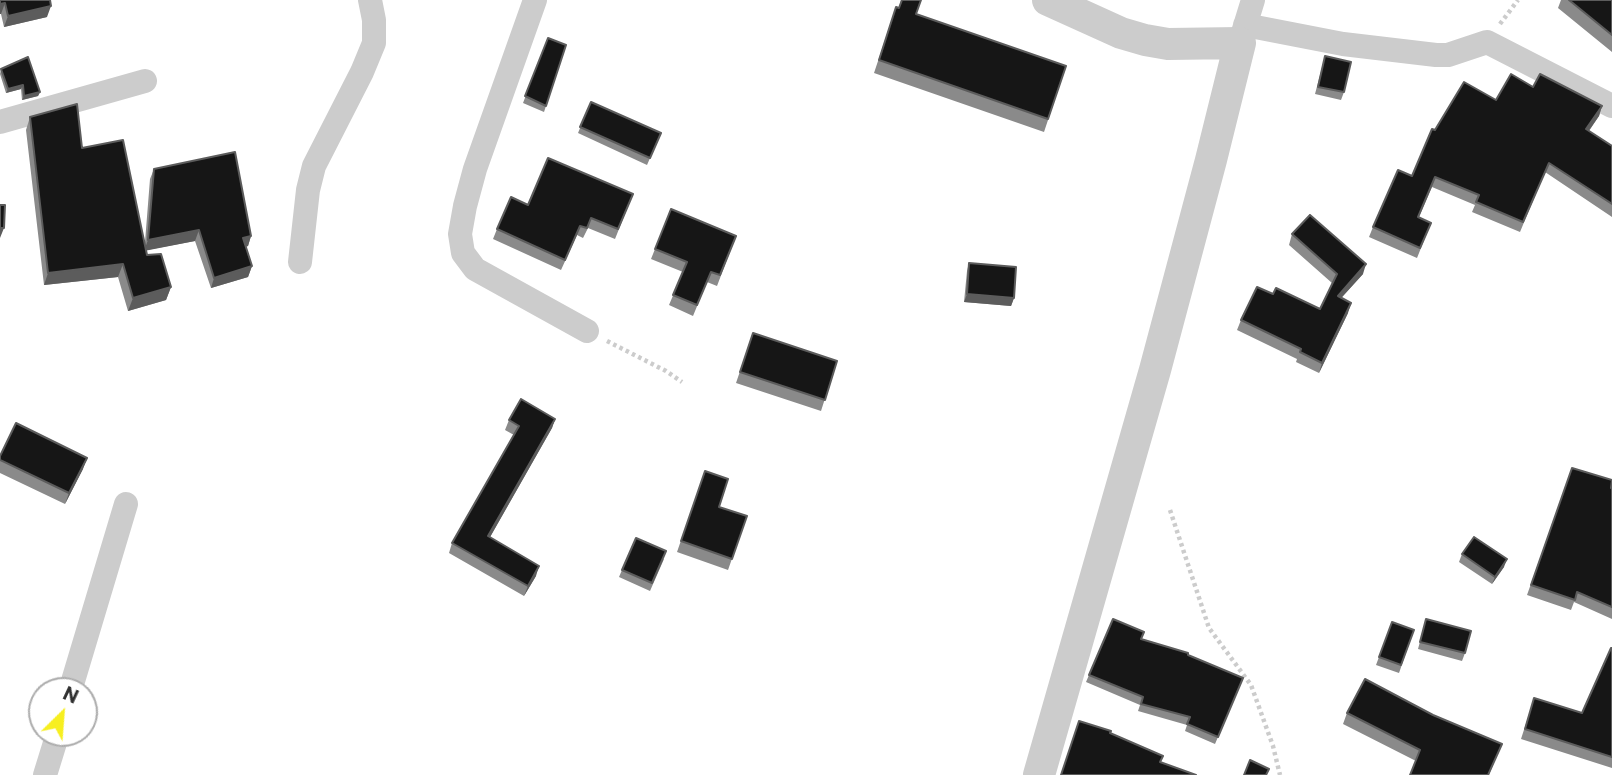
<!DOCTYPE html>
<html>
<head>
<meta charset="utf-8">
<style>
	body { margin:0 }
	#map { position:relative; width:1612px; height:775px; overflow:hidden; background:#fff; font-family:Commissioner,sans-serif }
	canvas { display:block }
	.north { position:absolute; left:28px; top:677px; width:70px; height:70px; box-sizing:border-box; background:#fff; border:2px solid #acacac; border-radius:50%; rotate:25deg; font-size:19px; font-weight:700; line-height:28px; text-align:center; color:#2f2f2f }
	.north::after { content:''; display:block; margin:auto; width:24px; height:32px; background:#f7ef20; clip-path:polygon(50% 0,100% 100%,50% 72%,0 100%) }
</style>
</head>
<body>
<div id="map">
<canvas width="1612" height="775"></canvas>
<div class="north">N</div>
</div>
<script>
const ctx = document.querySelector('canvas').getContext('2d');
ctx.lineJoin = 'round';
function toPath(rows) {
  const path = new Path2D();
  for (const r of rows) {
    path.moveTo(r[0], r[1]);
    for (let i = 2; i < r.length; i += 2) path.lineTo(r[i], r[i + 1]);
  }
  return path;
}
function trace(path, color, width, dash) {
  ctx.strokeStyle = color;
  ctx.lineWidth = width;
  ctx.lineCap = dash ? 'butt' : 'round';
  ctx.setLineDash(dash || []);
  ctx.stroke(path);
}
function paint(path, color) {
  ctx.fillStyle = color;
  ctx.fill(path, 'evenodd');
}
trace(toPath([
	[1500,24,1518,0],
	[607,341,666,371,682,382],
	[1170,510,1209,628,1251,685,1273,746,1280,775]
]), '#ccc', 4.5, [3.5, 3.5]);
trace(toPath([
	[535,0,475,169,465,206,460,234,463,253,475,269,587,331],
	[1245,25,1343,44,1436,55,1448,55,1487,42,1612,106],
	[1241,39,1253,0],
	[0,122,145,81],
	[300,262,308,190,314,166,362,72,374,43,374,20,370,0],
	[70,691,126,504],
	[45,775,58,733]
]), '#ccc', 24);
trace(toPath([
	[1039,775,1155,370,1211,160,1240,43,1168,44,1145,40,1121,33,1048,0]
]), '#ccc', 32);
paint(toPath([
	[0,0,47,17,4,27,1,14],
	[901,0,921,0,916,14,1066,66,1044,132,874,73,896,7,899,8],
	[1561,0,1612,0,1612,52,1558,8],
	[548,38,566,45,544,112,523,103],
	[1325,56,1344,92,1341,100,1315,94],
	[1,69,40,92,38,96,22,100,21,89,6,93,0,74],
	[1533,87,1602,106,1599,116,1589,131,1612,146,1612,217,1545,172,1520,232,1472,212,1475,205,1432,187,1419,217,1427,233,1417,258,1369,237,1373,227,1412,176,1435,130,1496,100],
	[591,102,661,133,647,165,578,133],
	[30,117,82,148,145,242,150,179,154,169,251,236,248,246,245,247,252,266,248,277,211,288,195,241,147,250,147,255,171,287,166,300,128,311,118,277,44,285,26,130],
	[633,194,615,239,588,228,583,238,577,235,561,270,493,239,497,229,528,205],
	[1292,234,1363,274,1341,298,1348,313,1319,373,1296,362,1297,359,1237,330,1241,320,1273,294,1320,309,1332,283,1289,245],
	[736,236,717,286,707,282,693,316,669,305,683,272,651,259,655,249],
	[969,263,1014,298,1011,306,964,302,967,271],
	[753,333,837,361,821,411,736,383],
	[555,419,552,428,490,537,536,576,524,596,449,553,452,543,514,435,505,430,509,420],
	[0,456,83,469,65,504,0,473],
	[1572,468,1612,488,1612,619,1574,602,1571,610,1527,595],
	[705,471,719,507,747,516,728,570,677,552],
	[1462,554,1504,567,1492,584,1459,562],
	[664,559,650,591,619,577,622,570],
	[1426,619,1465,653,1462,661,1418,649],
	[1392,622,1414,630,1399,673,1376,665],
	[1141,639,1188,655,1243,678,1215,744,1185,731,1187,725,1138,711,1140,705,1086,682,1089,675],
	[1612,648,1612,768,1521,739,1531,708,1582,713],
	[1347,713,1497,755,1489,775,1410,775,1416,761,1343,724]
]), '#8a8a8a');
paint(toPath([
	[5,3,1,14,0,14,0,4],
	[51,6,47,17,4,27,8,16],
	[23,85,21,89,6,93,8,89],
	[40,92,38,96,22,100,24,96],
	[1602,106,1599,116,1583,139,1586,129],
	[0,228,4,228,0,238],
	[199,230,195,241,144,251,148,240],
	[251,236,248,246,239,249,243,238],
	[123,264,118,277,44,285,48,273],
	[1366,264,1363,274,1334,306,1338,296],
	[252,266,248,277,211,288,214,278],
	[171,287,166,300,128,311,133,298],
	[967,294,1014,298,1011,306,964,302],
	[1351,303,1348,313,1319,373,1322,363],
	[555,419,552,428,485,546,488,536],
	[87,458,83,469,65,504,69,493],
	[1507,559,1504,567,1492,584,1495,577],
	[539,566,536,576,524,596,528,586]
]), '#5c5c5c');
const building = toPath([
	[0,0,50,0,51,6,8,16,5,3,0,4,0,0],
	[902,0,921,0,916,14,1066,66,1048,119,879,60,896,7,899,8,902,0],
	[1569,0,1612,0,1612,35,1569,0],
	[548,38,566,45,546,106,525,96,548,38],
	[1325,56,1351,62,1344,92,1318,87,1325,56],
	[28,57,40,92,24,96,23,85,8,89,1,69,28,57],
	[1511,74,1533,87,1540,74,1602,106,1586,129,1612,146,1612,204,1549,163,1523,222,1476,202,1479,195,1435,177,1418,217,1431,223,1420,248,1373,227,1398,170,1412,176,1432,129,1435,130,1464,82,1496,100,1511,74],
	[591,102,661,133,650,158,580,127,591,102],
	[77,104,82,148,123,140,147,255,161,254,171,287,133,298,123,264,48,273,30,117,77,104],
	[235,152,251,236,243,238,252,266,214,278,199,230,148,240,154,169,235,152],
	[548,158,633,194,618,229,591,218,587,228,580,226,565,260,497,229,511,197,528,205,548,158],
	[0,205,5,205,4,228,0,228,0,205],
	[671,209,736,236,720,275,711,272,697,305,673,295,687,262,655,249,671,209],
	[1310,215,1366,264,1338,296,1351,303,1322,363,1300,352,1301,349,1241,320,1257,287,1273,294,1276,288,1320,309,1337,274,1292,234,1310,215],
	[969,263,1016,267,1014,298,967,294,969,263],
	[753,333,837,361,825,400,740,372,753,333],
	[521,399,555,419,488,536,539,566,528,586,452,543,519,426,509,420,521,399],
	[16,423,87,458,69,493,0,460,0,456,16,423],
	[1572,468,1612,480,1611,488,1612,488,1612,607,1577,592,1575,600,1531,585,1572,468],
	[705,471,728,479,719,507,747,516,732,559,681,541,705,471],
	[1474,537,1507,559,1495,577,1462,554,1474,537],
	[636,538,666,551,652,583,622,570,636,538],
	[1113,619,1144,632,1141,639,1188,653,1188,655,1243,678,1218,737,1187,724,1190,717,1141,704,1143,697,1089,675,1113,619],
	[1426,619,1471,631,1465,653,1420,642,1426,619],
	[1392,622,1414,630,1401,665,1379,657,1392,622],
	[1611,648,1612,648,1612,757,1525,729,1534,698,1582,713,1611,648],
	[1365,679,1433,715,1502,744,1488,775,1410,775,1420,750,1347,713,1365,679],
	[1079,721,1111,731,1110,733,1163,756,1160,762,1196,775,1061,775,1079,721],
	[1250,760,1269,769,1266,775,1244,775,1250,760]
]);
paint(building, '#161616');
trace(building, '#5c5c5c', 2);
</script>
</body>
</html>
